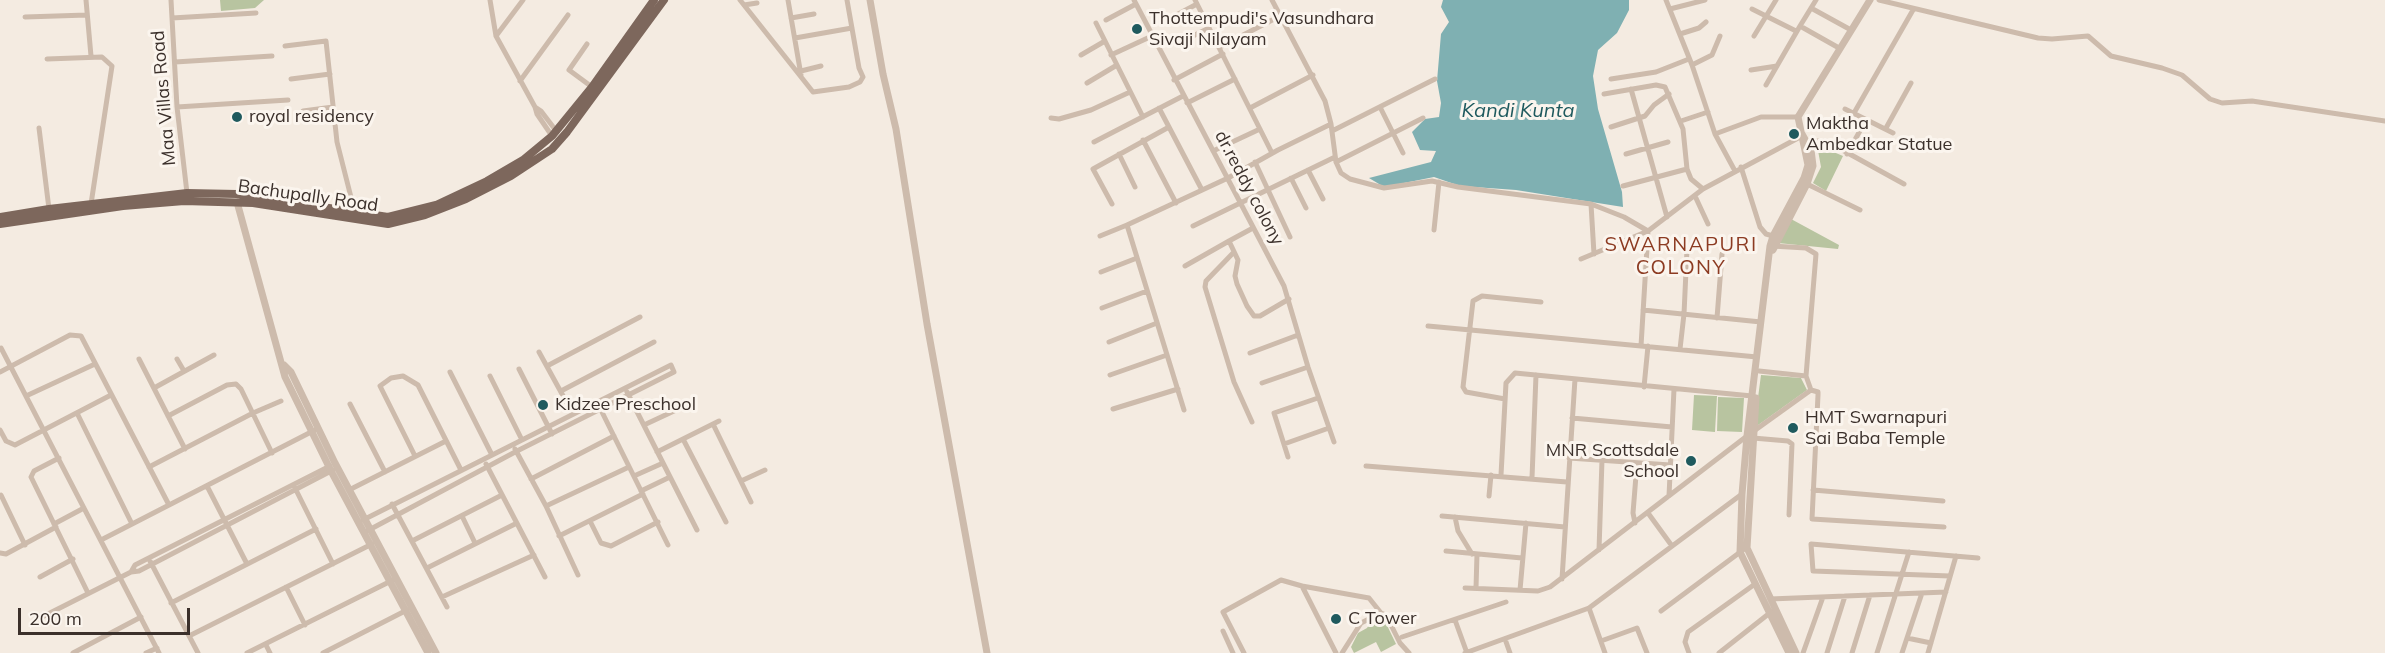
<!DOCTYPE html>
<html>
<head>
<meta charset="utf-8">
<style>
	body { margin:0 }
	#map { position:relative; width:2385px; height:653px; overflow:hidden; background:#f4ebe1; font-family:Mulish,sans-serif }
	canvas { display:block }
	.scale { position:absolute; left:18px; top:608px; width:172px; height:27px; box-sizing:border-box; border:3px solid #3b302b; border-top:0; padding-left:8px; font-size:18px; line-height:21px; white-space:nowrap; color:#3b302b; -webkit-text-stroke:4px #fbf5ee; paint-order:stroke }
</style>
</head>
<body>
<div id="map">
<canvas width="2385" height="653"></canvas>
<div class="scale">200 m</div>
</div>
<script>
const ctx = document.querySelector('canvas').getContext('2d');
ctx.lineJoin = 'round';
function paint(path, color) {
  ctx.fillStyle = color;
  ctx.fill(path, 'evenodd');
}
function toPath(rows) {
  const path = new Path2D();
  for (const r of rows) {
    path.moveTo(r[0], r[1]);
    for (let i = 2; i < r.length; i += 2) path.lineTo(r[i], r[i + 1]);
  }
  return path;
}
function trace(path, color, width, dash) {
  ctx.strokeStyle = color;
  ctx.lineWidth = width;
  ctx.lineCap = dash ? 'butt' : 'round';
  ctx.setLineDash(dash || []);
  ctx.stroke(path);
}
function label(font, color, halo, rows, align = 'center') {
  ctx.font = font + ' Mulish,sans-serif';
  ctx.lineWidth = 6;
  ctx.setLineDash([]);
  ctx.textBaseline = 'middle';
  ctx.strokeStyle = halo;
  ctx.fillStyle = color;
  for (const [text, x, y, turn = 0] of rows) {
    ctx.save();
    ctx.translate(x, y);
    ctx.rotate((+turn || 0) * Math.PI / 180);
    ctx.textAlign = isNaN(turn) ? turn : align;
    if (halo) ctx.strokeText(text, 0, 0);
    ctx.fillText(text, 0, 0);
    ctx.restore();
  }
}
paint(toPath([
	[220,0,264,0,255,8,221,11],
	[1817,145,1843,156,1826,191,1813,183,1821,167],
	[1791,219,1839,245,1838,249,1778,243],
	[1761,375,1801,378,1807,390,1754,428],
	[1694,395,1717,396,1715,432,1692,430],
	[1718,397,1744,398,1742,432,1717,431],
	[1380,616,1383,617,1396,644,1381,652,1376,642,1354,653,1351,647,1358,633,1367,628,1371,621]
]), '#b8c4a0');
paint(toPath([
	[1443,0,1629,0,1629,10,1617,33,1598,50,1593,76,1598,109,1622,192,1623,207,1516,190,1460,186,1434,177,1384,187,1369,178,1431,162,1436,151,1420,150,1412,132,1425,119,1439,117,1441,103,1437,81,1441,34,1449,22,1441,7]
]), '#7fb0b2');
trace(toPath([
	[86,0,91,56],
	[171,0,177,107,187,193],
	[490,0,496,36,535,107],
	[740,0,813,92,849,87,860,82,863,77,859,68,847,0],
	[788,0,801,75],
	[1134,0,1284,286,1308,367,1334,442],
	[1195,0,1272,153],
	[1272,0,1325,101,1331,124,1336,162,1341,173,1350,179,1384,188,1432,181,1458,187,1591,204,1624,217,1648,231],
	[1666,0,1692,65,1715,134,1735,171],
	[1879,0,2038,38,2052,39,2088,36,2111,56,2162,68,2182,75,2210,99,2222,103,2252,101,2385,121],
	[744,5,757,3],
	[1811,8,1851,30],
	[1670,9,1705,0],
	[1752,9,1796,31],
	[25,17,87,15],
	[172,18,256,13],
	[791,18,814,14],
	[1106,20,1136,4],
	[1167,20,1197,4],
	[1096,23,1143,117],
	[1800,26,1816,0],
	[1680,34,1699,28,1706,22],
	[496,36,523,0],
	[1754,36,1776,0],
	[795,38,852,28],
	[1181,42,1209,28],
	[587,44,569,70,592,87],
	[285,46,326,41,337,142,355,213],
	[1220,47,1280,16],
	[1081,55,1105,41],
	[1111,55,1152,36],
	[47,59,102,57,112,66,91,204],
	[175,62,272,56],
	[1692,65,1712,55,1720,36],
	[1751,70,1777,66],
	[801,71,821,66],
	[291,79,330,74],
	[1611,79,1656,72,1689,59],
	[1174,80,1223,54],
	[520,81,568,15],
	[1087,83,1117,65],
	[1766,85,1800,26,1839,48],
	[1631,89,1667,217],
	[1604,94,1656,85,1665,87,1683,129,1687,169,1691,179,1703,189],
	[1187,103,1235,79],
	[177,107,288,100],
	[1380,107,1403,153],
	[1159,108,1202,190],
	[1250,108,1313,75],
	[1845,109,1893,133],
	[303,111,333,107],
	[1854,113,1913,10],
	[1051,118,1059,119,1091,110,1130,92],
	[1681,121,1708,112],
	[1611,127,1645,116,1654,105,1669,94],
	[39,128,49,209],
	[1886,128,1911,83],
	[1332,131,1435,79],
	[1715,134,1761,117,1798,117],
	[552,136,537,114,535,107,541,111,557,132],
	[1143,140,1176,203],
	[1807,141,1826,141,1904,184],
	[1094,142,1183,96],
	[1213,151,1260,129],
	[1119,154,1135,187],
	[1626,154,1668,142],
	[1847,154,1866,120],
	[1255,162,1290,237],
	[1336,162,1423,118],
	[1741,167,1760,227,1766,234,1773,236],
	[1308,170,1323,199],
	[1291,178,1306,208],
	[1807,184,1860,210],
	[1623,186,1687,169],
	[1695,196,1708,224],
	[1112,204,1093,169,1169,127],
	[1591,204,1594,254],
	[1193,226,1335,157],
	[1253,228,1229,241,1238,260,1235,276,1237,284,1247,306,1254,316,1260,316,1289,299],
	[1434,230,1439,182],
	[1100,236,1127,225],
	[1772,246,1806,248,1816,254,1806,376,1811,390],
	[1234,252,1206,281,1205,287,1234,382,1252,422],
	[1581,259,1648,231],
	[1185,266,1229,241],
	[1101,272,1137,258],
	[1102,308,1147,291],
	[1643,310,1761,322],
	[1717,318,1722,254],
	[1428,326,1641,346],
	[1109,342,1157,323],
	[1,348,159,653],
	[1680,349,1684,314,1687,249],
	[539,352,573,414],
	[1250,353,1298,335],
	[1757,357,1641,346,1648,231,1703,189,1800,137],
	[139,359,185,449],
	[177,359,184,371],
	[547,366,640,317],
	[519,369,552,434],
	[1759,371,1806,376],
	[0,372,70,335,81,336,169,505],
	[450,372,492,455],
	[1110,375,1167,355],
	[490,376,522,440],
	[1262,383,1308,367],
	[1644,387,1648,346],
	[154,388,214,355],
	[561,391,654,342],
	[627,392,697,530],
	[26,396,95,364],
	[1505,399,1466,392,1463,387,1473,301,1482,296,1541,302],
	[597,402,668,545],
	[350,404,385,472],
	[1113,409,1178,389],
	[1184,410,1127,225,1228,178,1278,150,1331,124],
	[77,413,132,524],
	[168,416,227,385,236,384,241,389,272,453],
	[1572,418,1672,427],
	[713,424,751,502],
	[644,425,689,404],
	[0,430,6,441,15,445,111,395],
	[1753,438,1788,441,1792,444,1789,515],
	[683,439,726,522],
	[1284,444,1329,428],
	[515,449,546,506,578,575],
	[657,452,719,421],
	[415,456,380,386,391,378,403,376,418,385,461,470],
	[1288,457,1274,413,1318,398],
	[59,458,34,471,31,477,88,593],
	[1569,458,1670,465],
	[486,464,545,577],
	[1366,466,1567,482],
	[149,467,253,413,281,401],
	[1501,475,1506,383,1515,373,1752,396],
	[634,476,663,463],
	[1532,478,1536,375],
	[531,479,614,436],
	[741,481,765,470],
	[207,486,247,564],
	[295,488,333,564],
	[349,490,446,441],
	[1813,490,1943,501],
	[641,491,670,477],
	[1,495,25,545],
	[1489,496,1491,475],
	[1669,496,1674,389],
	[392,504,447,607],
	[546,506,629,467],
	[1648,513,1672,546],
	[462,516,475,543],
	[1442,516,1565,527],
	[1455,517,1458,531,1472,554],
	[363,520,671,365,674,372,517,451,367,531],
	[590,521,601,543,611,546,658,522],
	[1635,523,1633,513,1637,463],
	[54,524,84,508],
	[559,536,643,494],
	[101,540,315,430],
	[412,541,502,495],
	[1599,550,1602,460],
	[1446,551,1522,558],
	[0,553,6,554,56,527],
	[150,561,198,653],
	[427,568,517,523],
	[131,572,135,565,330,466],
	[1950,576,1813,571,1811,544,1978,558],
	[40,577,73,559],
	[1562,579,1575,379],
	[1302,586,1369,598,1381,613],
	[286,587,305,625],
	[1465,588,1538,591,1550,587,1747,436,1811,390,1818,392,1818,395,1812,519,1944,527],
	[1476,588,1477,554],
	[1520,590,1526,523],
	[442,597,534,555],
	[1770,599,1946,592],
	[171,603,316,529],
	[1589,608,1605,653],
	[1661,611,1743,550],
	[40,618,131,572,139,571,333,470],
	[1455,620,1467,653],
	[1223,631,1233,653],
	[189,636,372,544],
	[1402,637,1506,602],
	[1907,638,1931,643],
	[1505,639,1510,653],
	[1601,641,1637,628,1647,653],
	[266,645,270,653],
	[73,653,141,617],
	[146,653,157,648],
	[247,653,393,580],
	[323,653,407,610],
	[1244,653,1223,612,1281,580,1302,586,1336,653],
	[1342,653,1361,623,1381,613,1386,615,1400,643,1409,653],
	[1465,653,1589,608,1742,494],
	[1689,653,1685,642,1688,632,1755,584],
	[1719,653,1771,612],
	[1803,653,1823,597],
	[1827,653,1845,596],
	[1852,653,1870,595],
	[1877,653,1909,552],
	[1902,653,1922,593],
	[1928,653,1956,556]
]), '#cdbbac', 5);
trace(toPath([
	[870,0,883,74,896,129,927,324,987,653],
	[237,202,285,377,331,471,428,653],
	[1773,250,1807,184,1813,166,1811,150,1802,134],
	[284,365,291,372,335,463,436,653],
	[1756,398,1747,548,1796,653],
	[1789,653,1740,552,1742,494,1747,436,1770,246,1773,236,1804,178,1808,165,1798,117,1870,0]
]), '#cdbbac', 7);
trace(toPath([
	[0,217,49,209,187,193,237,194,388,217,436,205,487,181,523,160,552,136,592,87,654,0],
	[0,224,123,206,184,201,253,203,388,224,425,215,466,199,511,176,552,149,567,132,664,0]
]), '#7d675c', 8);
for (const [x, y, r, color] of [
	[1137,29,6,"#1f5a5e"],
	[237,117,6,"#1f5a5e"],
	[1794,134,6,"#1f5a5e"],
	[543,405,6,"#1f5a5e"],
	[1793,428,6,"#1f5a5e"],
	[1691,461,6,"#1f5a5e"],
	[1336,619,6,"#1f5a5e"]
]) {
  const dot = new Path2D();
  dot.arc(x, y, r, 0, 2 * Math.PI);
  ctx.fillStyle = color;
  ctx.fill(dot);
  trace(dot, '#fbf5ee', 2);
}
label('18px', '#3b302b', '#fbf5ee', [
	["Thottempudi's Vasundhara",1149,19],
	["Sivaji Nilayam",1149,40],
	["royal residency",249,117],
	["Maktha",1806,124],
	["Ambedkar Statue",1806,145],
	["Kidzee Preschool",555,405],
	["HMT Swarnapuri",1805,418],
	["Sai Baba Temple",1805,439],
	["MNR Scottsdale",1679,451,"right"],
	["School",1679,472,"right"],
	["C Tower",1348,619]
], 'left');
label('18px', '#3b302b', '#fbf5ee', [
	["Maa Villas Road",164,98,-95],
	["dr.reddy colony",1249,188,62],
	["Bachupally Road",308,196,8]
]);
label('italic 20px', '#1f5a5e', '#fbf5ee', [
	["Kandi Kunta",1518,111]
]);
ctx.letterSpacing = '1.5px';
label('20px', '#8c3b22', '#fbf5ee', [
	["SWARNAPURI",1681,245],
	["COLONY",1681,268]
]);
ctx.letterSpacing = '0px';
</script>
</body>
</html>
